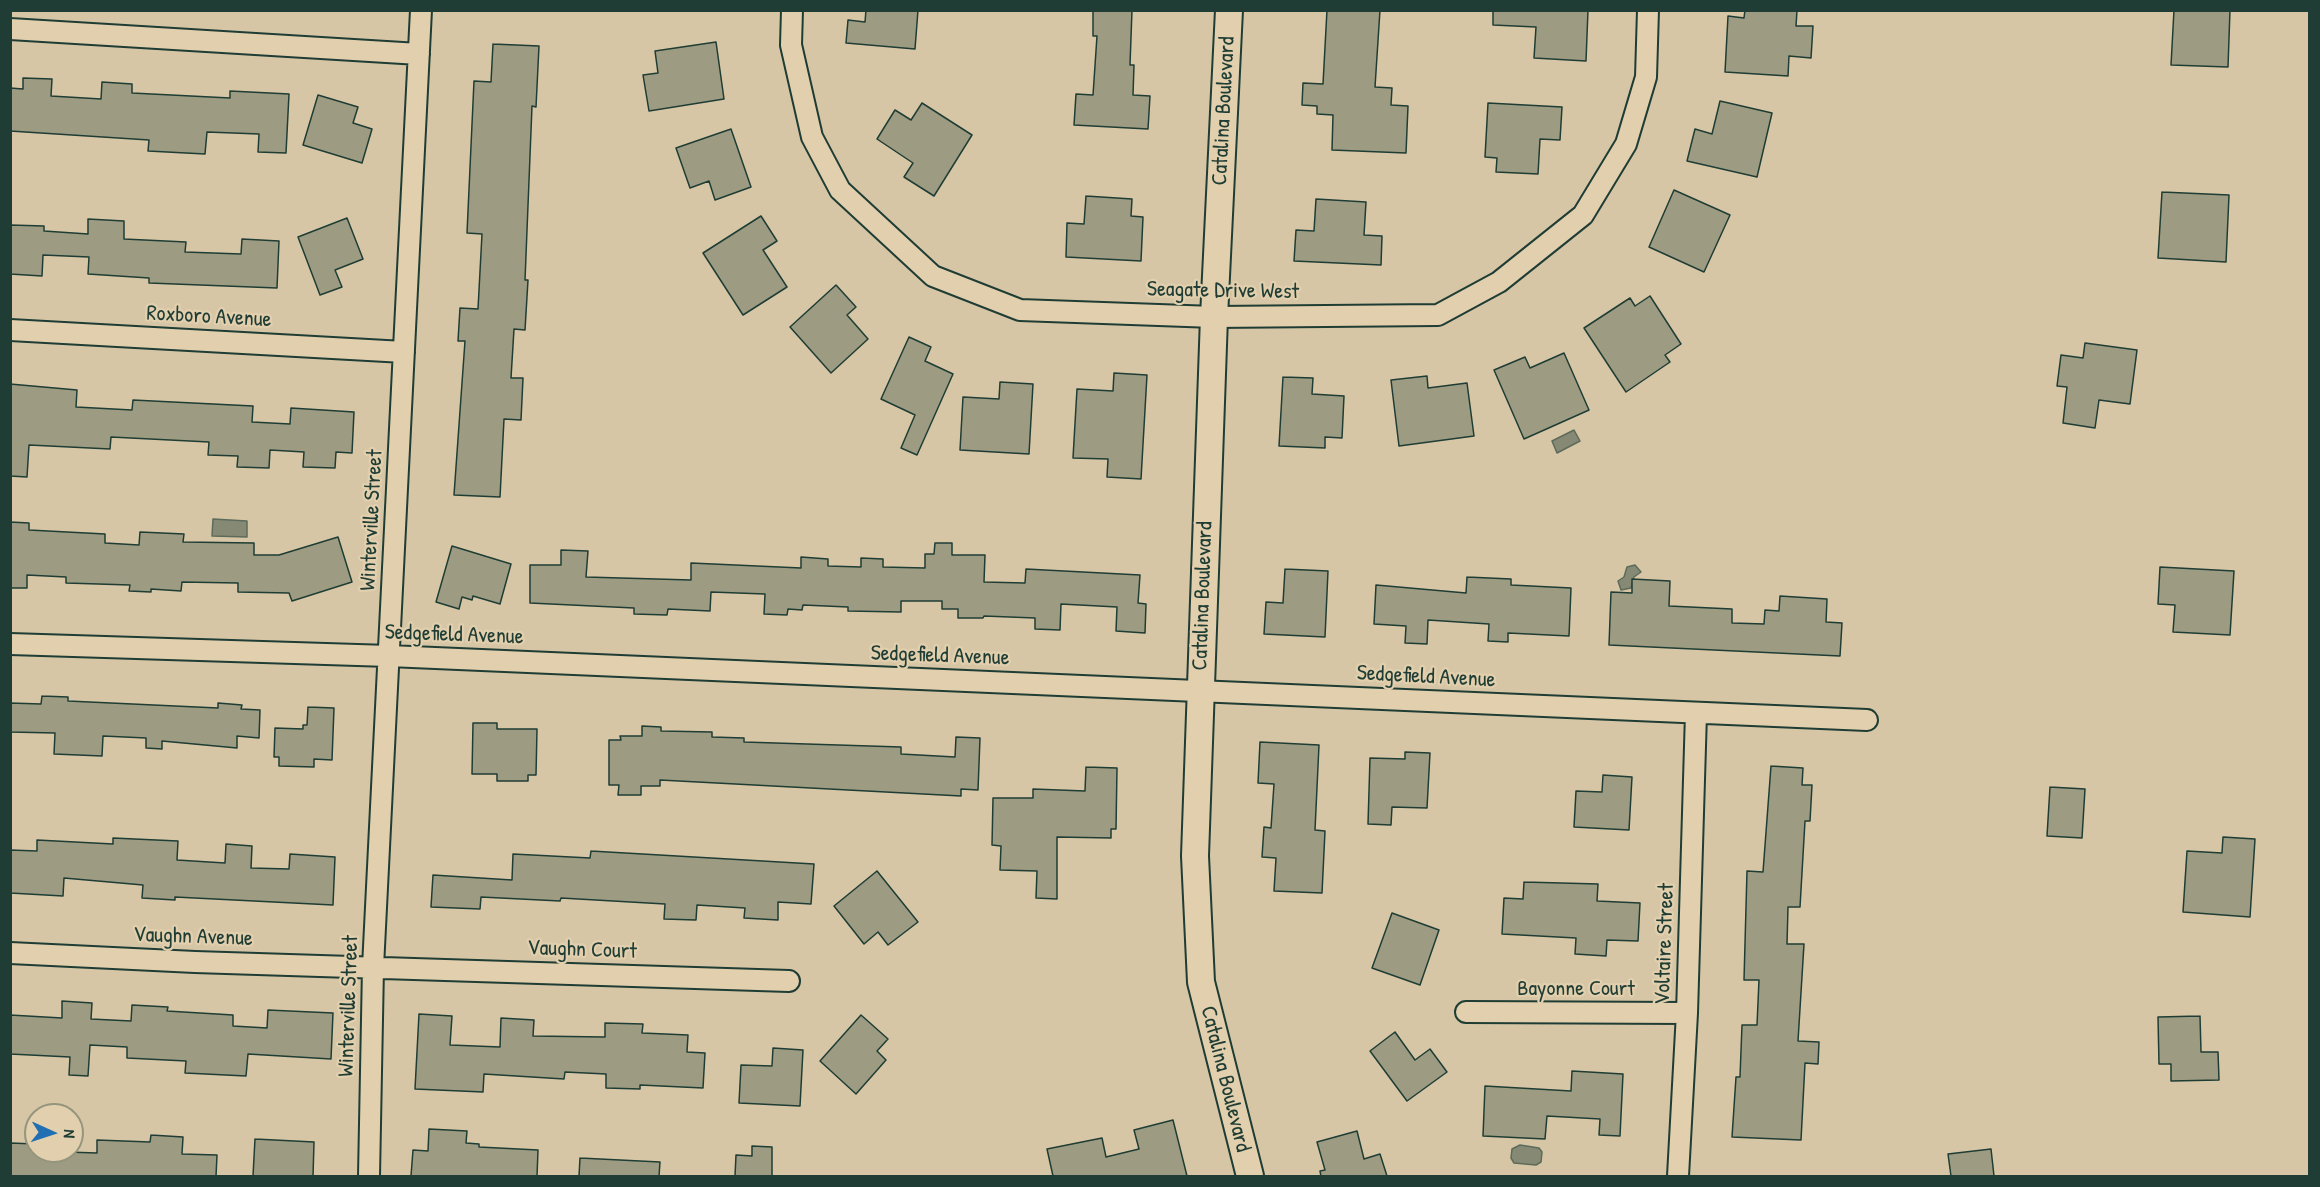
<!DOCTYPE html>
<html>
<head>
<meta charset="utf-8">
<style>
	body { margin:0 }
	#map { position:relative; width:2320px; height:1187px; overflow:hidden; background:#d6c6a6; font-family:"Patrick Hand",sans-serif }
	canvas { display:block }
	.frame { position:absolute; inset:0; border:12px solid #1f3d34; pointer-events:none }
	.north { position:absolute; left:24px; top:1103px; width:60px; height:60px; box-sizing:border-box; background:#e2cfad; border:2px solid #94957d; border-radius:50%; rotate:93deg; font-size:16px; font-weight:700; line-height:24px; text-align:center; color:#1f3d34 }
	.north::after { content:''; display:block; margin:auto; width:21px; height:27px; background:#1f6fb2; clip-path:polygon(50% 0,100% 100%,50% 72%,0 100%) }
</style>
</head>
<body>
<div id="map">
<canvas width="2320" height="1187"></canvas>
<div class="frame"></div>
<div class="north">N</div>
</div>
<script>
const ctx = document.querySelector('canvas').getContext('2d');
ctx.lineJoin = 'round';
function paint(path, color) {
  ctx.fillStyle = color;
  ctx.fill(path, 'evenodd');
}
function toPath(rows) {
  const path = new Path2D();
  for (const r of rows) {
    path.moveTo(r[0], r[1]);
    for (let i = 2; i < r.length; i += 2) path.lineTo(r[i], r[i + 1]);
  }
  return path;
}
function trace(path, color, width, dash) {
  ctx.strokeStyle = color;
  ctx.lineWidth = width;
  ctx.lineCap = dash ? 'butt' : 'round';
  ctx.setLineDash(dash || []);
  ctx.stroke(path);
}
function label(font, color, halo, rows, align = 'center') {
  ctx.font = font + ' "Patrick Hand",sans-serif';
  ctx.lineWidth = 4.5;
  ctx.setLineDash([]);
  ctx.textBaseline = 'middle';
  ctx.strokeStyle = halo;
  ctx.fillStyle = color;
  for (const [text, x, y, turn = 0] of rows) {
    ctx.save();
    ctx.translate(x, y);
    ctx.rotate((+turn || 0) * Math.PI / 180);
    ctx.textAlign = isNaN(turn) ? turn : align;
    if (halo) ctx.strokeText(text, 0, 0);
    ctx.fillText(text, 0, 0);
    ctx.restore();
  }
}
const water = toPath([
	[1574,430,1580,441,1557,453,1552,441,1574,430],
	[213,519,247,521,247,537,212,536,213,519],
	[1635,565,1641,572,1634,577,1631,588,1621,590,1618,581,1624,577,1627,567,1635,565],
	[1520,1145,1539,1148,1542,1152,1541,1162,1536,1165,1514,1163,1511,1158,1512,1149,1520,1145]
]);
paint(water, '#868a74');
trace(water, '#5d6b5a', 1.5);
const building = toPath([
	[866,10,918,10,915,49,846,43,848,20,865,22,866,10],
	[1093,10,1132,10,1130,65,1134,65,1133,95,1150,96,1148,129,1074,125,1076,94,1093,95,1097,36,1093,36,1093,10],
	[1327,10,1380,10,1375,87,1392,88,1391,105,1408,106,1406,153,1332,150,1333,115,1317,114,1317,106,1302,105,1303,83,1323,84,1327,10],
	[1493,10,1588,10,1586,61,1534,58,1536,27,1493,25,1493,10],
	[1745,10,1797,10,1796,26,1813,26,1811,58,1789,56,1788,76,1725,72,1728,16,1744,18,1745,10],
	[2174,10,2230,10,2228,67,2171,65,2174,10],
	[716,42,724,99,649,111,643,75,658,73,655,51,716,42],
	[493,44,539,46,536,107,532,106,525,280,528,280,525,330,514,329,511,378,523,378,521,420,504,419,500,497,454,495,465,341,458,341,460,308,478,309,482,234,467,233,474,81,491,82,493,44],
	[23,78,52,79,51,96,101,99,102,82,132,84,132,93,230,98,230,91,289,94,286,153,258,152,259,134,207,132,205,154,148,151,149,140,10,131,10,88,23,89,23,78],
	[318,95,358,107,353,123,372,129,362,163,303,145,318,95],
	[1720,101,1772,113,1757,177,1687,161,1695,129,1712,134,1720,101],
	[922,103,972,135,934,196,904,177,913,163,877,139,895,110,911,120,922,103],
	[1488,103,1562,107,1560,140,1540,139,1538,174,1496,172,1497,158,1485,157,1488,103],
	[731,129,751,187,715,200,709,181,690,188,676,148,731,129],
	[1674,190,1730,215,1704,272,1649,247,1674,190],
	[2162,192,2229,195,2226,262,2158,258,2162,192],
	[1086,196,1132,199,1131,216,1143,217,1141,261,1066,257,1067,223,1084,224,1086,196],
	[1316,199,1366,202,1364,235,1382,236,1381,265,1294,261,1296,230,1314,231,1316,199],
	[761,216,777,241,763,250,787,287,743,315,703,253,761,216],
	[347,218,363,259,335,270,342,287,320,295,298,237,347,218],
	[88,219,124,221,124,239,186,242,185,252,241,254,242,239,279,241,277,288,149,283,149,278,88,274,89,257,43,255,42,276,10,274,10,225,44,226,44,231,88,234,88,219],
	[836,285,856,307,847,315,868,339,831,373,790,327,836,285],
	[1650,296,1681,344,1665,355,1670,362,1626,392,1584,328,1630,298,1635,306,1650,296],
	[909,337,931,347,925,361,953,374,917,455,901,448,915,415,881,399,909,337],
	[2085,343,2137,350,2130,404,2099,400,2095,428,2063,423,2067,387,2057,386,2061,355,2083,358,2085,343],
	[1564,353,1589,410,1524,439,1494,370,1525,357,1530,368,1564,353],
	[1114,373,1147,375,1141,479,1107,477,1108,459,1073,458,1077,389,1113,391,1114,373],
	[1427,376,1428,388,1467,383,1474,436,1399,446,1391,380,1427,376],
	[1283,377,1313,378,1312,394,1344,396,1342,438,1325,437,1325,448,1279,446,1283,377],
	[1000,382,1033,384,1029,454,960,450,963,397,999,399,1000,382],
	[10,384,77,390,76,407,132,410,133,400,253,406,252,422,290,424,291,408,354,412,352,453,336,452,335,468,303,467,304,452,270,450,269,468,237,467,238,456,208,455,209,442,111,437,110,449,29,445,27,477,10,476,10,384],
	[10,522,29,523,29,530,105,534,105,543,139,545,140,532,184,534,183,542,254,543,254,555,279,555,338,537,352,582,292,601,289,593,238,592,238,583,182,582,181,591,151,589,151,592,129,591,130,585,66,583,66,577,27,575,27,588,10,588,10,522],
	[935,543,952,543,952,555,985,555,984,582,1025,583,1026,569,1140,575,1138,603,1146,604,1145,633,1116,631,1117,607,1061,604,1060,630,1035,629,1035,618,984,616,983,618,958,618,958,609,942,609,942,601,901,601,901,612,848,611,848,607,803,605,802,610,788,609,787,615,764,614,765,594,711,592,710,611,668,609,667,615,634,614,634,608,530,603,530,565,561,565,561,550,588,551,586,577,691,580,691,563,801,568,801,557,828,559,828,566,861,567,861,558,883,559,883,567,925,568,925,554,934,554,935,543],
	[452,546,511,564,500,604,473,596,472,600,462,597,459,609,436,602,452,546],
	[2160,567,2234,571,2230,635,2173,632,2175,605,2158,604,2160,567],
	[1285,569,1328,571,1325,637,1264,634,1266,602,1283,603,1285,569],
	[1467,577,1511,579,1511,585,1571,588,1569,636,1508,633,1508,642,1488,641,1489,624,1428,620,1427,644,1405,643,1406,626,1374,624,1376,585,1466,593,1467,577],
	[1632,579,1670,581,1669,606,1732,609,1732,623,1764,624,1765,610,1779,611,1780,596,1827,599,1826,622,1842,623,1840,656,1609,645,1611,592,1632,593,1632,579],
	[42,696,68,697,68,701,218,708,218,703,242,705,241,709,260,710,259,738,237,736,237,748,162,741,162,749,146,748,146,738,103,736,102,756,54,754,55,733,10,732,10,703,41,704,42,696],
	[308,707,334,708,332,760,314,759,314,767,279,766,279,757,274,757,275,728,303,729,303,725,307,725,308,707],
	[473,723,497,723,497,729,537,729,536,775,528,775,528,781,497,781,497,774,472,774,473,723],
	[642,726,661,727,661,731,712,732,712,737,744,738,744,742,901,747,901,754,955,757,956,737,980,738,978,790,961,789,961,796,660,780,660,786,641,786,641,795,618,795,619,785,609,785,609,740,621,740,620,736,642,736,642,726],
	[1260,742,1319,745,1315,830,1325,831,1322,893,1274,891,1276,858,1262,857,1264,827,1271,828,1274,784,1258,783,1260,742],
	[1405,752,1430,753,1427,808,1392,807,1391,825,1368,824,1370,758,1405,759,1405,752],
	[1771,766,1803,768,1802,785,1812,785,1810,821,1805,821,1800,907,1788,907,1787,944,1804,944,1798,1041,1819,1042,1818,1064,1805,1063,1801,1140,1732,1137,1736,1077,1740,1077,1742,1025,1757,1025,1759,980,1744,980,1747,871,1763,872,1771,766],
	[1086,767,1117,768,1116,829,1111,829,1111,838,1057,837,1057,899,1036,898,1037,871,1000,870,1001,846,992,845,993,798,1033,798,1033,789,1085,791,1086,767],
	[1603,775,1632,777,1629,830,1574,827,1576,791,1602,792,1603,775],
	[2050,787,2085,789,2082,838,2047,836,2050,787],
	[2223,837,2255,839,2250,917,2183,912,2187,851,2222,853,2223,837],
	[113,838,178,841,177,860,225,863,226,844,252,846,251,868,289,869,290,854,335,857,333,905,175,897,175,900,142,898,143,885,64,878,63,896,10,893,10,850,37,851,37,840,113,844,113,838],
	[591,851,814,864,811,904,778,902,778,920,744,918,745,908,697,905,696,920,664,919,665,904,561,898,560,901,481,897,480,909,431,907,433,875,512,880,513,854,590,858,591,851],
	[877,871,918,922,888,945,878,932,864,944,834,906,877,871],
	[1524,882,1598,884,1597,901,1640,903,1638,941,1607,940,1606,956,1575,954,1576,938,1502,934,1504,898,1523,899,1524,882],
	[1392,913,1439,930,1420,985,1372,968,1392,913],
	[62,1001,92,1003,91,1019,131,1021,132,1005,168,1007,167,1011,233,1015,233,1026,267,1028,268,1010,333,1013,331,1059,248,1054,246,1076,185,1073,186,1061,127,1058,127,1047,90,1045,88,1076,69,1075,70,1057,10,1054,10,1015,62,1018,62,1001],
	[419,1014,452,1016,450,1045,500,1047,501,1018,534,1020,533,1036,605,1037,605,1023,643,1024,642,1033,688,1035,687,1052,705,1053,703,1088,640,1085,640,1089,606,1088,606,1074,565,1072,564,1079,484,1074,483,1092,415,1089,419,1014],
	[861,1015,888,1039,877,1051,886,1060,856,1094,820,1061,861,1015],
	[2200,1016,2201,1052,2218,1052,2219,1080,2171,1081,2171,1064,2159,1064,2158,1017,2200,1016],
	[1395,1032,1415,1060,1430,1049,1447,1072,1407,1101,1370,1051,1395,1032],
	[773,1048,803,1050,800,1106,739,1103,741,1065,772,1066,773,1048],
	[1572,1071,1623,1074,1620,1136,1599,1135,1600,1119,1547,1116,1545,1139,1483,1136,1485,1086,1571,1091,1572,1071],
	[1173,1120,1187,1176,1053,1176,1047,1149,1102,1138,1106,1157,1139,1149,1134,1130,1173,1120],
	[429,1129,467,1131,466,1143,479,1144,479,1147,538,1150,537,1176,411,1176,413,1150,428,1151,429,1129],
	[1357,1131,1364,1159,1380,1154,1387,1176,1321,1176,1320,1171,1325,1170,1317,1142,1357,1131],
	[151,1135,183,1137,182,1154,217,1155,216,1176,10,1176,10,1143,36,1144,36,1151,97,1153,97,1140,150,1142,151,1135],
	[255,1139,314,1142,313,1176,253,1176,255,1139],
	[752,1146,772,1147,772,1176,735,1176,736,1155,752,1156,752,1146],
	[1991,1149,1994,1176,1951,1176,1948,1154,1991,1149],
	[580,1158,660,1162,659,1176,579,1176,580,1158]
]);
paint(building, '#9d9c82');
trace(building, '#1f3d34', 1.5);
const minor = toPath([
	[792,10,791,45,812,137,840,190,933,276,1020,310,1214,317,1438,315,1499,282,1583,215,1626,144,1646,77,1648,10],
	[10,29,419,54],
	[10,330,404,352],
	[10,644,389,656,1867,720],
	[10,953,195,962,789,981],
	[1466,1012,1687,1013],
	[369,1176,373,967,421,10],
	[1678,1176,1687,1013,1696,713]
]);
const tertiary = toPath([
	[1229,10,1214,317,1195,856,1201,982,1250,1176]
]);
trace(minor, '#1f3d34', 24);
trace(tertiary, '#1f3d34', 30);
trace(minor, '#e2cfad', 20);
trace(tertiary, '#e2cfad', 26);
label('22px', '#1f3d34', '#e2cfad', [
	["Catalina Boulevard",1224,111,-87],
	["Seagate Drive West",1223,291,1],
	["Roxboro Avenue",209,317,3],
	["Winterville Street",372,520,-87],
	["Catalina Boulevard",1203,596,-88],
	["Sedgefield Avenue",454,635,2],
	["Sedgefield Avenue",940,656,2],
	["Sedgefield Avenue",1426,677,3],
	["Vaughn Avenue",193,937,2],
	["Voltaire Street",1665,944,-88],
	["Vaughn Court",582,950,2],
	["Bayonne Court",1576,989],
	["Winterville Street",349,1006,-88],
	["Catalina Boulevard",1225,1079,76]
]);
</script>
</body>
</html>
